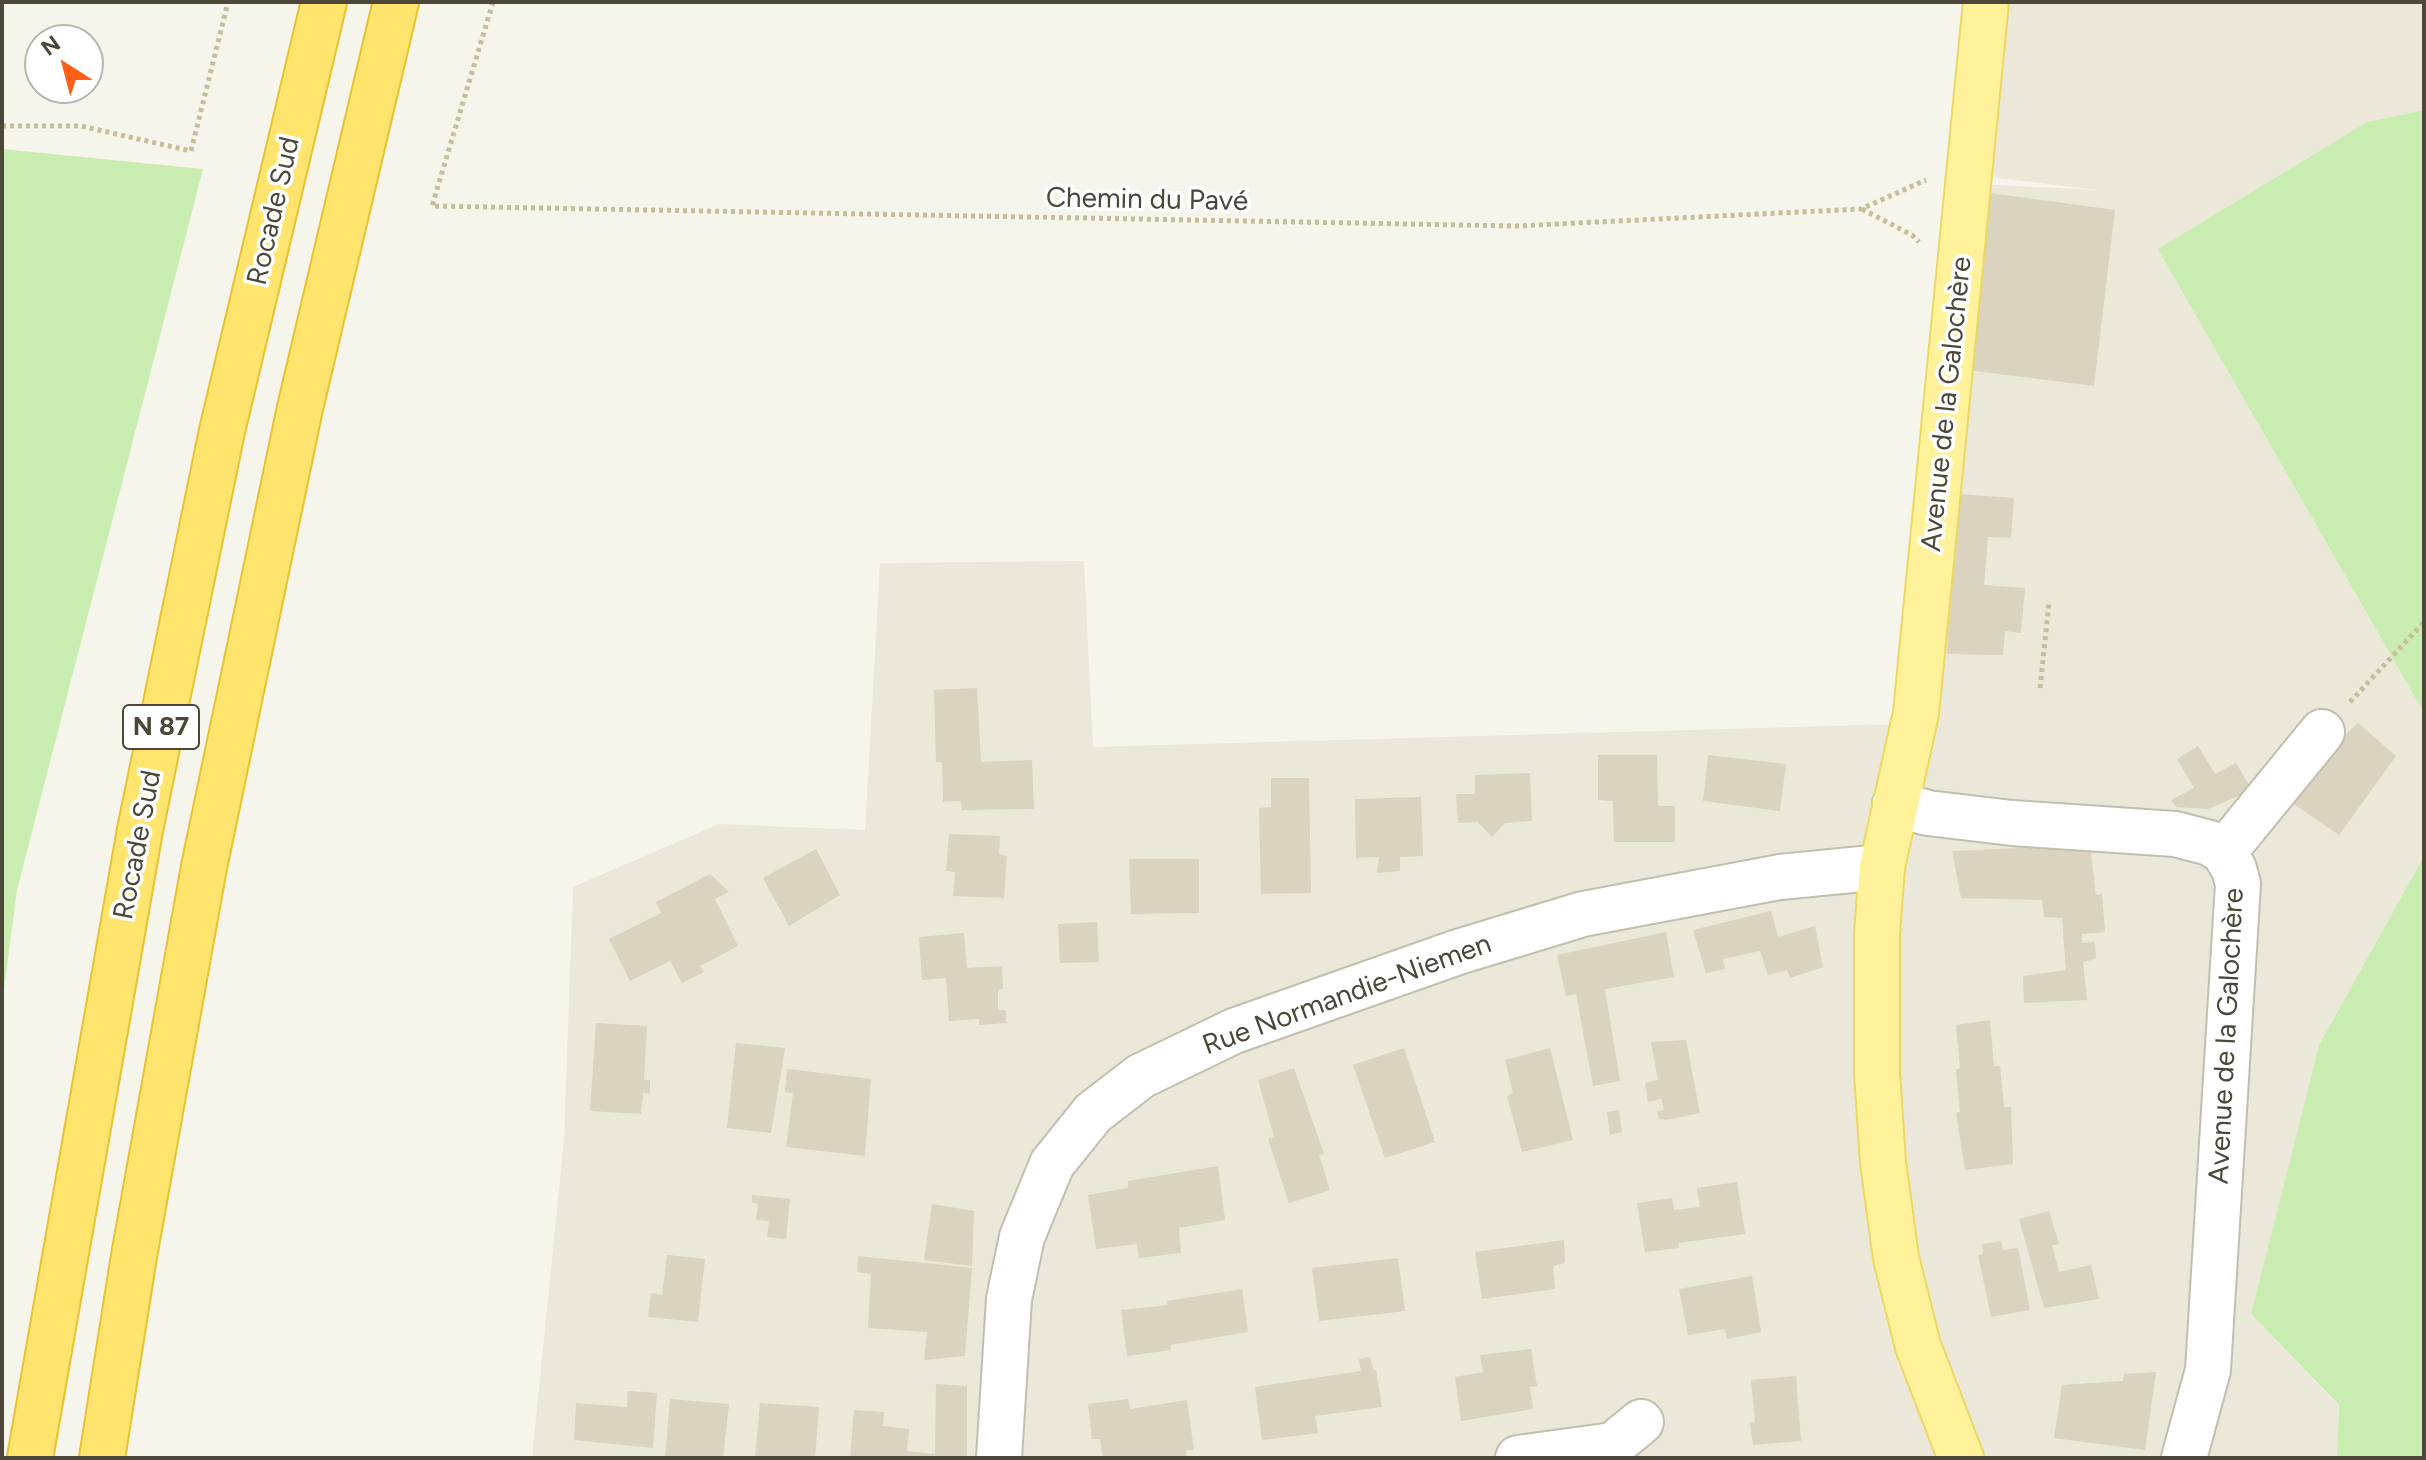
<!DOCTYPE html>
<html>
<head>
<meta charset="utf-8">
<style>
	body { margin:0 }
	#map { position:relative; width:2426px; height:1460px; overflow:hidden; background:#f6f5eb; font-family:Figtree,sans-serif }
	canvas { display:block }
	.frame { position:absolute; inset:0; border:4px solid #4c4738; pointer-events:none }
	.north { position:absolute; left:24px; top:24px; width:80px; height:80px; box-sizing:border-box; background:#fff; border:2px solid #b7b5af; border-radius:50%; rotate:324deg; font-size:22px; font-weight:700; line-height:32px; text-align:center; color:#4c4738 }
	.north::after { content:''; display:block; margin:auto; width:28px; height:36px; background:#ff5f19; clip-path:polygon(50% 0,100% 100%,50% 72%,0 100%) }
</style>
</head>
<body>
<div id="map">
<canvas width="2426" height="1460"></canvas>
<div class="frame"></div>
<div class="north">N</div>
</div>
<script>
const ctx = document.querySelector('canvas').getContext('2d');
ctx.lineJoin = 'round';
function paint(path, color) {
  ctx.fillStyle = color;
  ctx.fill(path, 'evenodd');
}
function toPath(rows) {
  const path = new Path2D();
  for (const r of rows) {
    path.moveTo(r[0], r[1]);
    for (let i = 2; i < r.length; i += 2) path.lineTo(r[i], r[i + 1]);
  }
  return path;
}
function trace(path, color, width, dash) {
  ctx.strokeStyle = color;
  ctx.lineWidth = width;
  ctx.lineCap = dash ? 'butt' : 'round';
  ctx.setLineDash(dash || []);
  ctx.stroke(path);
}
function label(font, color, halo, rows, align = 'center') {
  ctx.font = font + ' Figtree,sans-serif';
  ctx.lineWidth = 7;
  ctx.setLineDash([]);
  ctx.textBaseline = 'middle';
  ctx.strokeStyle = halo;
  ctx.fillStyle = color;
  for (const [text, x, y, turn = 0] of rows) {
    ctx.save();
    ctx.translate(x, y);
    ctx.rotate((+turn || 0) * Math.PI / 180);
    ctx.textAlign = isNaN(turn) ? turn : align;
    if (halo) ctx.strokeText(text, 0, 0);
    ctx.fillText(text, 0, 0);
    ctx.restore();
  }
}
paint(toPath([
	[1984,2,2424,2,2424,110,2367,122,2159,249,2424,713,2424,856,2319,1045,2251,1314,2339,1406,2337,1458,1975,1458,1905,1254,1889,870,1975,184,2098,190,1981,176],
	[1084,561,1093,747,1901,724,1860,1071,1946,1458,532,1458,564,1140,573,887,719,824,865,830,880,563]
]), '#ebe8d9');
paint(toPath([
	[2424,110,2424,713,2158,249,2367,122],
	[2,149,203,169,17,890,2,1003],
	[2424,856,2424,1458,2337,1458,2339,1405,2251,1314,2319,1045]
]), '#c9edb1');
paint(toPath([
	[1990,193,2115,210,2094,386,1967,370],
	[1956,494,2014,498,2011,538,1988,537,1984,585,2025,588,2021,633,2005,631,2003,655,1947,654],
	[977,688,981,762,1032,760,1034,809,962,810,961,801,943,802,942,762,936,762,934,690],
	[2358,723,2396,756,2339,835,2288,800,2315,763],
	[2198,746,2215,774,2236,763,2252,790,2208,809,2176,807,2171,800,2194,788,2177,759],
	[1598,755,1657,755,1658,806,1675,806,1675,842,1614,842,1613,801,1598,800],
	[1708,755,1786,764,1780,811,1703,801],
	[1530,773,1532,821,1505,823,1492,837,1478,822,1458,823,1456,794,1475,794,1475,775],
	[1271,778,1309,778,1311,893,1261,894,1259,808,1271,807],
	[1421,797,1423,856,1400,857,1400,871,1377,873,1379,857,1356,858,1355,799],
	[949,834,1000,836,999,854,1007,856,1004,898,953,896,955,872,946,871],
	[2090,845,2096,895,2102,894,2105,932,2082,934,2082,943,2095,942,2096,959,2083,962,2087,1000,2024,1003,2023,976,2066,970,2062,918,2044,917,2042,900,1961,898,1952,851],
	[816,849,840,895,789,926,763,878],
	[1129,859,1199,859,1199,913,1131,914],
	[710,874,729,892,715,899,738,946,700,966,704,972,682,983,670,961,630,981,609,939,661,913,656,902],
	[1771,911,1778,937,1815,926,1823,967,1790,978,1787,970,1768,975,1760,951,1723,959,1725,969,1706,973,1693,930],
	[1097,922,1099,962,1060,963,1058,924],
	[1666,932,1674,977,1605,989,1620,1081,1593,1086,1576,994,1566,996,1557,955],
	[964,933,967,968,1002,966,1003,989,998,990,998,1010,1006,1010,1006,1023,979,1025,979,1019,949,1021,946,978,922,980,919,937],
	[1990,1020,1994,1066,2000,1066,2004,1107,2011,1107,2013,1164,1965,1170,1956,1113,1960,1112,1956,1070,1960,1068,1956,1025],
	[596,1023,647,1026,644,1080,650,1080,650,1094,643,1093,641,1114,590,1111],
	[1686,1040,1700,1113,1666,1120,1658,1118,1657,1111,1664,1110,1661,1099,1648,1102,1645,1083,1658,1080,1651,1042],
	[736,1043,785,1048,771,1133,727,1128],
	[1404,1048,1435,1142,1385,1158,1353,1065],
	[1550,1048,1573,1140,1522,1152,1507,1096,1513,1093,1505,1060],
	[1294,1068,1324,1154,1319,1155,1330,1190,1289,1203,1268,1139,1274,1137,1258,1080],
	[787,1069,871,1079,865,1156,786,1147,793,1093,785,1092],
	[1619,1110,1622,1132,1610,1135,1607,1112],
	[1218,1166,1225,1220,1179,1228,1181,1253,1139,1258,1137,1244,1096,1249,1088,1195,1128,1188,1128,1181],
	[1737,1182,1745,1234,1678,1243,1679,1248,1645,1252,1637,1203,1672,1198,1674,1210,1700,1207,1697,1188],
	[752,1195,790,1199,786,1239,767,1237,769,1221,756,1220,758,1204,752,1203],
	[932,1204,974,1211,972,1266,924,1260],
	[2049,1211,2059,1244,2052,1245,2059,1272,2091,1265,2099,1299,2044,1308,2019,1219],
	[1564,1240,1565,1263,1553,1266,1555,1289,1482,1299,1475,1252],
	[2001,1241,2003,1250,2018,1248,2030,1310,1991,1317,1978,1255,1983,1254,1982,1244],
	[667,1255,705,1259,698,1322,648,1317,651,1293,662,1295],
	[858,1256,972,1268,965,1356,924,1360,927,1332,868,1328,871,1274,857,1272],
	[1398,1258,1405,1311,1319,1321,1312,1268],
	[1752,1276,1761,1332,1727,1339,1725,1329,1688,1335,1679,1289],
	[1242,1289,1248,1332,1170,1345,1171,1350,1127,1356,1121,1310,1168,1305,1167,1301],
	[1531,1349,1537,1386,1530,1387,1533,1409,1461,1421,1455,1377,1483,1372,1480,1355],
	[1370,1357,1373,1370,1376,1370,1382,1407,1315,1416,1318,1433,1262,1440,1255,1387,1361,1371,1359,1359],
	[2156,1372,2145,1450,2054,1438,2062,1385,2123,1381,2124,1374],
	[1796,1376,1801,1441,1753,1445,1750,1423,1755,1422,1751,1380],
	[936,1384,967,1386,967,1458,850,1458,854,1410,884,1412,883,1426,909,1429,907,1451,935,1454],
	[628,1391,657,1393,653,1448,574,1440,576,1403,627,1407],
	[670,1399,729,1404,723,1458,665,1458],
	[1128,1399,1130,1409,1187,1400,1194,1450,1186,1450,1187,1458,1103,1458,1100,1439,1092,1439,1088,1404],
	[760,1403,819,1407,815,1458,755,1458]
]), '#d9d3bf');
const minor = toPath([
	[1895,804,1928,813,2012,823,2175,834,2210,843,2224,852,2234,869,2238,884,2208,1370,2184,1458],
	[2224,852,2322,732],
	[999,1458,1009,1299,1022,1237,1052,1164,1093,1113,1141,1076,1234,1031,1458,952,1583,914,1780,877,1882,867],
	[1518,1458,1613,1445,1641,1422]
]);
const major = toPath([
	[1961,1458,1918,1346,1896,1258,1883,1162,1877,1073,1877,934,1882,867,1916,713,1986,2]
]);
const highway = toPath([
	[30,1458,140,830,222,431,324,2],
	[102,1458,134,1256,204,867,300,408,396,2]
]);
trace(minor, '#c3bfac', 48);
trace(major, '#edd862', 48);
trace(highway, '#e9c232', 48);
trace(toPath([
	[493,2,432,206,1516,226,1861,209,1926,180],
	[2,126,81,126,191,151,228,2],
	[1862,209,1912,235,1919,242],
	[2040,688,2049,603],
	[2350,702,2424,622]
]), '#c6bd9c', 5, [4, 4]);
trace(minor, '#fff', 44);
trace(major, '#fff29b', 44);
trace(highway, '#ffe56d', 44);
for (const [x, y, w] of [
	[161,727,76]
]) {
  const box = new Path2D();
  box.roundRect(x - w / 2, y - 22, w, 44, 6);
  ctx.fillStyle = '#fff';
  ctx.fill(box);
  trace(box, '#4c4738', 2);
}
label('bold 26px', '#4c4738', null, [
	["N 87",161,727]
]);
label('28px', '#4c4738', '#fff', [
	["Chemin du Pavé",1147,200,1],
	["Rocade Sud",274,211,-77],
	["Avenue de la Galochère",1947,404,-84],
	["Rocade Sud",138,845,-79],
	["Rue Normandie-Niemen",1347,995,-20],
	["Avenue de la Galochère",2227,1036,-87]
]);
</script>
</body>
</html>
